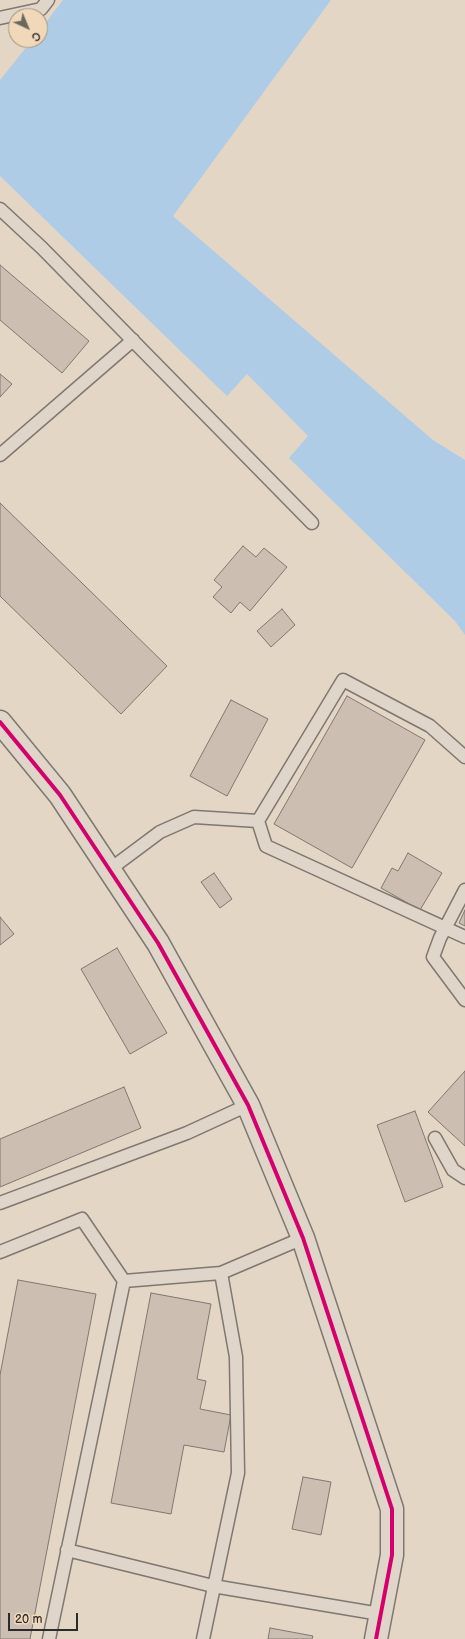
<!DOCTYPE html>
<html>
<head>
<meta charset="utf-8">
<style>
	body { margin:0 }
	#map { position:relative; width:465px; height:1639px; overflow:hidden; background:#e3d6c5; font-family:"Balsamiq Sans",sans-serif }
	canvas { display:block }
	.north { position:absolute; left:8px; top:8px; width:40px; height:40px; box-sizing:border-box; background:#f0d8b8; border:1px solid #a19380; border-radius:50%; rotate:136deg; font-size:11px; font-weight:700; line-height:16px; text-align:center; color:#2b2b2b }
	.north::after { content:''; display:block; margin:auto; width:14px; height:18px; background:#6b6761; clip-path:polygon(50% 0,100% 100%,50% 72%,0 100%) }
	.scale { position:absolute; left:8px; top:1613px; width:70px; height:18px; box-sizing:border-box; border:2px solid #2b2b2b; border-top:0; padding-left:5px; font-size:12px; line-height:14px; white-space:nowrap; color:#2b2b2b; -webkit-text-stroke:3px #f0d8b8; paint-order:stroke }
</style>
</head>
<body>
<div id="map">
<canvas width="465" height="1639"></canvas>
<div class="north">С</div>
<div class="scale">20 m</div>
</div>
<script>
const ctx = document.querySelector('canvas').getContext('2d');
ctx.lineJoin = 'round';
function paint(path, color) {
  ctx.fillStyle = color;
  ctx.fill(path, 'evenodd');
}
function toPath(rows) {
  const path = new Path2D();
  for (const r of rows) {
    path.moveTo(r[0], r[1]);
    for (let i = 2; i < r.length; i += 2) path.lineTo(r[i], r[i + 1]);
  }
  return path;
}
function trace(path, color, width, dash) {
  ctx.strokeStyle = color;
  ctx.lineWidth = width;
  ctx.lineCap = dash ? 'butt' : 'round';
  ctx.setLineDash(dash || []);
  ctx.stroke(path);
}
paint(toPath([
	[63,0,331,0,173,216,433,440,465,460,465,635,455,621,289,458,308,436,247,374,227,396,0,176,0,80,32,40,40,40,40,30]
]), '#afcce6');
const building = toPath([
	[0,265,89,341,62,373,0,320,0,265],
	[0,374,12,384,0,397,0,374],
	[0,503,167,666,121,714,0,596,0,503],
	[243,546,256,557,264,548,287,567,250,611,240,602,231,613,213,597,222,587,214,580,243,546],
	[282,609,295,625,271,647,257,631,282,609],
	[347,696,425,740,352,868,274,824,347,696],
	[231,700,268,719,227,796,190,776,231,700],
	[408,853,442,873,420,910,381,888,392,868,398,871,408,853],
	[214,873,232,899,220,908,201,882,214,873],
	[465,910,465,926,459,923,465,910],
	[0,917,14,934,0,945,0,917],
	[117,948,167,1033,130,1054,81,969,117,948],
	[465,1071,465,1146,428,1112,465,1071],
	[124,1087,141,1128,0,1187,0,1139,124,1087],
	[415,1111,443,1187,405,1202,377,1125,415,1111],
	[18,1280,96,1294,30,1639,0,1639,0,1375,18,1280],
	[151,1293,211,1304,197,1379,206,1381,200,1409,231,1415,224,1452,184,1445,171,1514,111,1503,151,1293],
	[303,1477,331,1482,321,1535,292,1529,303,1477],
	[270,1628,313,1636,312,1639,268,1639,270,1628]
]);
paint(building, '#cdbeb2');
trace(building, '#7e7870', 1);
const service = toPath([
	[0,18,41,9,48,0],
	[0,209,42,248,312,523],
	[0,455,133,340],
	[258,821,266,846,465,937],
	[109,870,160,832,194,817,258,821,343,680,430,726,465,757],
	[465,890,440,938,433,957,465,1000],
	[435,1138,453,1170,465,1178],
	[0,1203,187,1133,248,1105],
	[0,1252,82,1219,124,1281,49,1639],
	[124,1281,221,1273,303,1238],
	[67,1550,213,1586,380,1614],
	[203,1639,238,1473,236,1357,221,1273]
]);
const tertiary = toPath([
	[0,722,60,795,158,943,248,1105,303,1238,392,1509,392,1555,376,1639]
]);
trace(service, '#7e7870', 15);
trace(tertiary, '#7e7870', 25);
trace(service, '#dfd5c9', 12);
trace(tertiary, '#dfd5c9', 22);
trace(toPath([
	[0,722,60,795,158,943,248,1105,303,1238,392,1509,392,1555,376,1639]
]), '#d6006c', 4);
</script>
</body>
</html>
